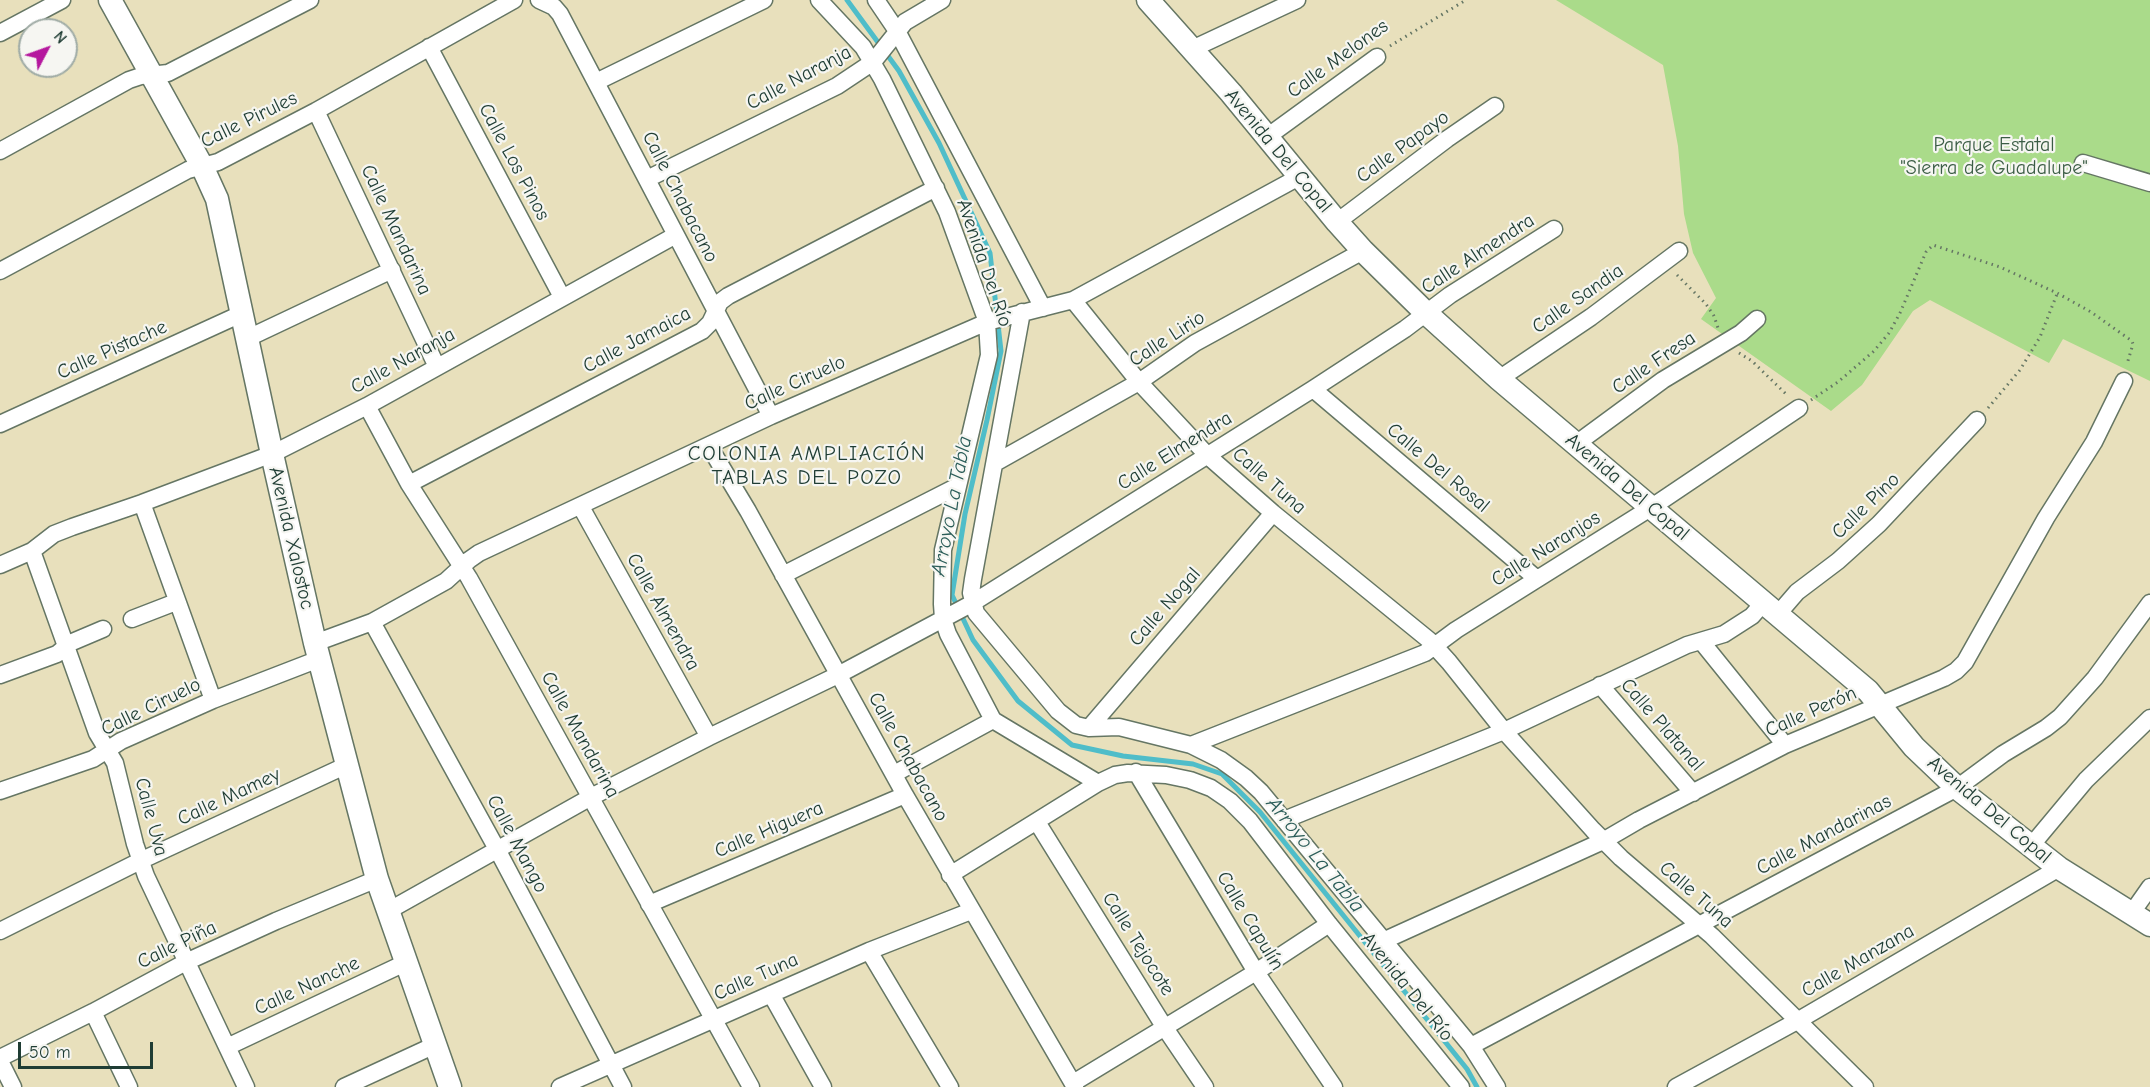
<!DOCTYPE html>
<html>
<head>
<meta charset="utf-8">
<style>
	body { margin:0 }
	#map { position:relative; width:2150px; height:1087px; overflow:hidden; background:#e8e0bc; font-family:"Comic Neue",sans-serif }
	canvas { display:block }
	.north { position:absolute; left:18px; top:18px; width:60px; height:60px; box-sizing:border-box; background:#f6f6f2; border:2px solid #a0aca6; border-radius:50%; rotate:49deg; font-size:16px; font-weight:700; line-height:24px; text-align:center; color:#1f3d34 }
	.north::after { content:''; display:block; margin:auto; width:21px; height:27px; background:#b5179e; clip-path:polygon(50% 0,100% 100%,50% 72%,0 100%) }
	.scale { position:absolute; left:18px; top:1042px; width:135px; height:27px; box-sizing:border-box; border:3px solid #1f3d34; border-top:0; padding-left:8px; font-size:18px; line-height:21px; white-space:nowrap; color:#1f3d34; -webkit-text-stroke:4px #f6f6f2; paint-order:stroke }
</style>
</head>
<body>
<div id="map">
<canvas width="2150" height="1087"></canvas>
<div class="north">N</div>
<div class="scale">50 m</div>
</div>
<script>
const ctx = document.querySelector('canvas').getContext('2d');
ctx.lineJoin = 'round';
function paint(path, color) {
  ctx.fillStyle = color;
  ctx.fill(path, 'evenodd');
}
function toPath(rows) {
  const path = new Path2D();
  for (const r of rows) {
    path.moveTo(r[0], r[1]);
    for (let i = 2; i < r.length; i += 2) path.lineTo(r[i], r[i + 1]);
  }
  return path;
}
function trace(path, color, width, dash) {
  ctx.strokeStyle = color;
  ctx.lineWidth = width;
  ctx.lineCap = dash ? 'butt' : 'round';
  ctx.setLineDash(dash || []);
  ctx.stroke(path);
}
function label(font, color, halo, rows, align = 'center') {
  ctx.font = font + ' "Comic Neue",sans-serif';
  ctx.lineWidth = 4.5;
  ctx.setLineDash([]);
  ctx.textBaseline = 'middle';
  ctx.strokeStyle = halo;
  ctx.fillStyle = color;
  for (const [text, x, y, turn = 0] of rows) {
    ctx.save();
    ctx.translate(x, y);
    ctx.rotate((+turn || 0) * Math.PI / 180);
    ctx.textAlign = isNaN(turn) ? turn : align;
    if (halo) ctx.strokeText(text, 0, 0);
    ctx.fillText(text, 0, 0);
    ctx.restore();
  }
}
paint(toPath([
	[1556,0,2150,0,2150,381,2063,339,2049,363,1930,300,1913,311,1862,385,1831,411,1701,319,1716,298,1693,253,1684,214,1678,146,1663,65]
]), '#aadb8a');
trace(toPath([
	[847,0,899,71,939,143,990,253,1001,351,987,420,965,514,952,595,973,640,1018,701,1072,745,1123,756,1193,764,1222,774,1260,812,1467,1069,1477,1087]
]), '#4fbdc9', 5);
const street = toPath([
	[539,0,554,7,560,14,771,416],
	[819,0,863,47,882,79,947,212,987,322,989,355,943,550,942,604,943,619,948,634,993,720,1098,783,1115,775,1128,773,1166,775,1190,780,1211,788,1230,801,1250,821,1329,924,1461,1087],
	[876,0,897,31,1043,308],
	[0,33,62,0],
	[429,47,562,297],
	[1192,49,1297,0],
	[596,82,764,0],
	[316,111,437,367],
	[1267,137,1377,57],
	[0,151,129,80,141,76,168,73,310,0],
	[2083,163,2150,183],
	[647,179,837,86,873,62,905,22,942,0],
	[1337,222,1447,139,1495,106],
	[0,271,188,170,218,162,316,111,514,0],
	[1073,300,1139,382,1208,456,1273,513,1429,640,1449,662,1504,731,1593,830,1621,858,1712,936,1865,1087],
	[1022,312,973,579,971,593,976,613,1058,711,1076,725,1089,728,1119,727,1191,745,1221,760,1246,778,1261,792,1471,1046,1497,1087],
	[246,339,392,270],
	[1499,379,1591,317,1679,251],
	[1313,389,1537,579],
	[367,406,409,484,469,578,751,1087],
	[0,424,241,314],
	[1576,444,1663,380,1741,333,1757,319],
	[709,446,748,511,905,795,1075,1087],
	[995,463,1139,382,1195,343,1363,251],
	[409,484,702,331,710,323,720,302,728,296,936,188],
	[142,503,213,700],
	[581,507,709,737],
	[32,551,97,733,115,763,135,844,146,876,246,1087],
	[0,565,32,551,54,534,72,527,142,503,272,454,367,406,676,235],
	[783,575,958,486],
	[1778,614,1797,592,1838,561,1879,524,1977,420],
	[132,619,176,602],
	[372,622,498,851,623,1087],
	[1701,641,1785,745],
	[315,643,372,622,446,581,469,560,479,553,771,416,987,322,1073,300,1299,177],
	[0,675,57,654,70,643,103,629],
	[1600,685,1693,793],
	[1089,728,1273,513],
	[1191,745,1425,653,1456,630,1652,507,1799,408],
	[1136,772,1256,972,1334,1087],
	[894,774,993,720],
	[0,791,93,759,121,741,213,700,319,659],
	[1284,820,1504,731,1687,645,1724,634,1752,616,1764,602],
	[1037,822,1165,1028,1205,1087],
	[2031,846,2086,780,2150,718],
	[950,875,1098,783],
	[649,904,905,795],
	[388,911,591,797,709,737,838,675,971,604,1313,389,1405,329,1450,295,1554,229],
	[2131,914,2150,887],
	[0,931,140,861,347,765],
	[1383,941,1603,841,1639,820,1785,745,1944,678,1956,671,1965,662,2046,518,2094,442,2124,381],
	[869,951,950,1087],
	[771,994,823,1087],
	[93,1012,129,1087],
	[1471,1046,1957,788,2003,754,2046,728,2060,717,2095,678,2150,603],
	[227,1047,405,963],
	[0,1058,93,1012,186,962,276,921,377,879],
	[0,1061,13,1087],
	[1073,1083,1256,972,1329,924],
	[344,1087,435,1045],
	[560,1087,869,951,971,911],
	[1676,1087,1799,1020,2059,868]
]);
const secondary = toPath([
	[110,0,202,166,217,199,272,454,315,643,347,765,377,879,450,1087],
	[1148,0,1231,93,1337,222,1363,251,1426,313,1499,379,1868,691,1914,747,1957,788,2059,868,2150,925]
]);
trace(street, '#657664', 19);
trace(secondary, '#657664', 25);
trace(toPath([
	[1390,46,1466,0],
	[1677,275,1706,304,1714,316,1718,328],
	[1739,353,1752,361,1788,396],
	[1811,400,1838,382,1874,351,1889,333,1900,313,1926,252,1933,245,2000,267,2057,293,2091,312,2132,341,2133,344,2127,364],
	[1988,408,2020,370,2040,337,2057,294]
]), '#657664', 3, [1.5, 4.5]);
trace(street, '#fff', 16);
trace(secondary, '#fff', 22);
label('20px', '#1f3d34', '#f6f6f2', [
	["Calle Melones",1338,59,-36],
	["Calle Naranja",799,78,-28],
	["Calle Pirules",249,120,-26],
	["Calle Papayo",1403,147,-36],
	["Avenida Del Copal",1278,151,50],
	["Calle Los Pinos",514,162,62],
	["Calle Chabacano",680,197,63],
	["Calle Mandarina",396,230,65],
	["Calle Almendra",1478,254,-33],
	["Avenida Del Río",984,263,71],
	["Calle Sandia",1578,299,-35],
	["Calle Lirio",1167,339,-33],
	["Calle Jamaica",637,340,-28],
	["Calle Pistache",112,350,-24],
	["Calle Naranja",403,361,-29],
	["Calle Fresa",1654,363,-34],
	["Calle Ciruelo",795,383,-24],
	["Calle Elmendra",1175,451,-32],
	["Calle Del Rosal",1438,468,40],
	["Calle Tuna",1269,481,41],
	["Avenida Del Copal",1627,487,40],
	["Calle Pino",1866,506,-44],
	["Avenida Xalostoc",291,538,77],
	["Calle Naranjos",1546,549,-32],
	["Calle Nogal",1165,607,-49],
	["Calle Almendra",663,612,61],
	["Calle Ciruelo",151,707,-26],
	["Calle Perón",1811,712,-24],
	["Calle Platanal",1662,725,49],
	["Calle Mandarina",580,735,61],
	["Calle Chabacano",908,757,61],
	["Calle Mamey",229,797,-25],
	["Avenida Del Copal",1989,810,40],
	["Calle Uva",151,817,75],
	["Calle Higuera",769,830,-23],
	["Calle Mandarinas",1824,835,-28],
	["Calle Mango",517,844,62],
	["Calle Tuna",1696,895,41],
	["Calle Capulín",1250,921,59],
	["Calle Tejocote",1138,944,58],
	["Calle Piña",177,945,-26],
	["Calle Manzana",1858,961,-30],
	["Calle Tuna",756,977,-24],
	["Calle Nanche",307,986,-25],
	["Avenida Del Río",1407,987,51]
]);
label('20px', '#3b5d45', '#f6f6f2', [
	["Parque Estatal",1994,145],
	["\"Sierra de Guadalupe\"",1994,168]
]);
ctx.letterSpacing = '1.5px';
label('21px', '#1f3d34', '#f6f6f2', [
	["COLONIA AMPLIACIÓN",807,454],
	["TABLAS DEL POZO",807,478]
]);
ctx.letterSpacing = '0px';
label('italic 21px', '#2b5d59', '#f6f6f2', [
	["Arroyo La Tabla",952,506,-79],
	["Arroyo La Tabla",1315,855,51]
]);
</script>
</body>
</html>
